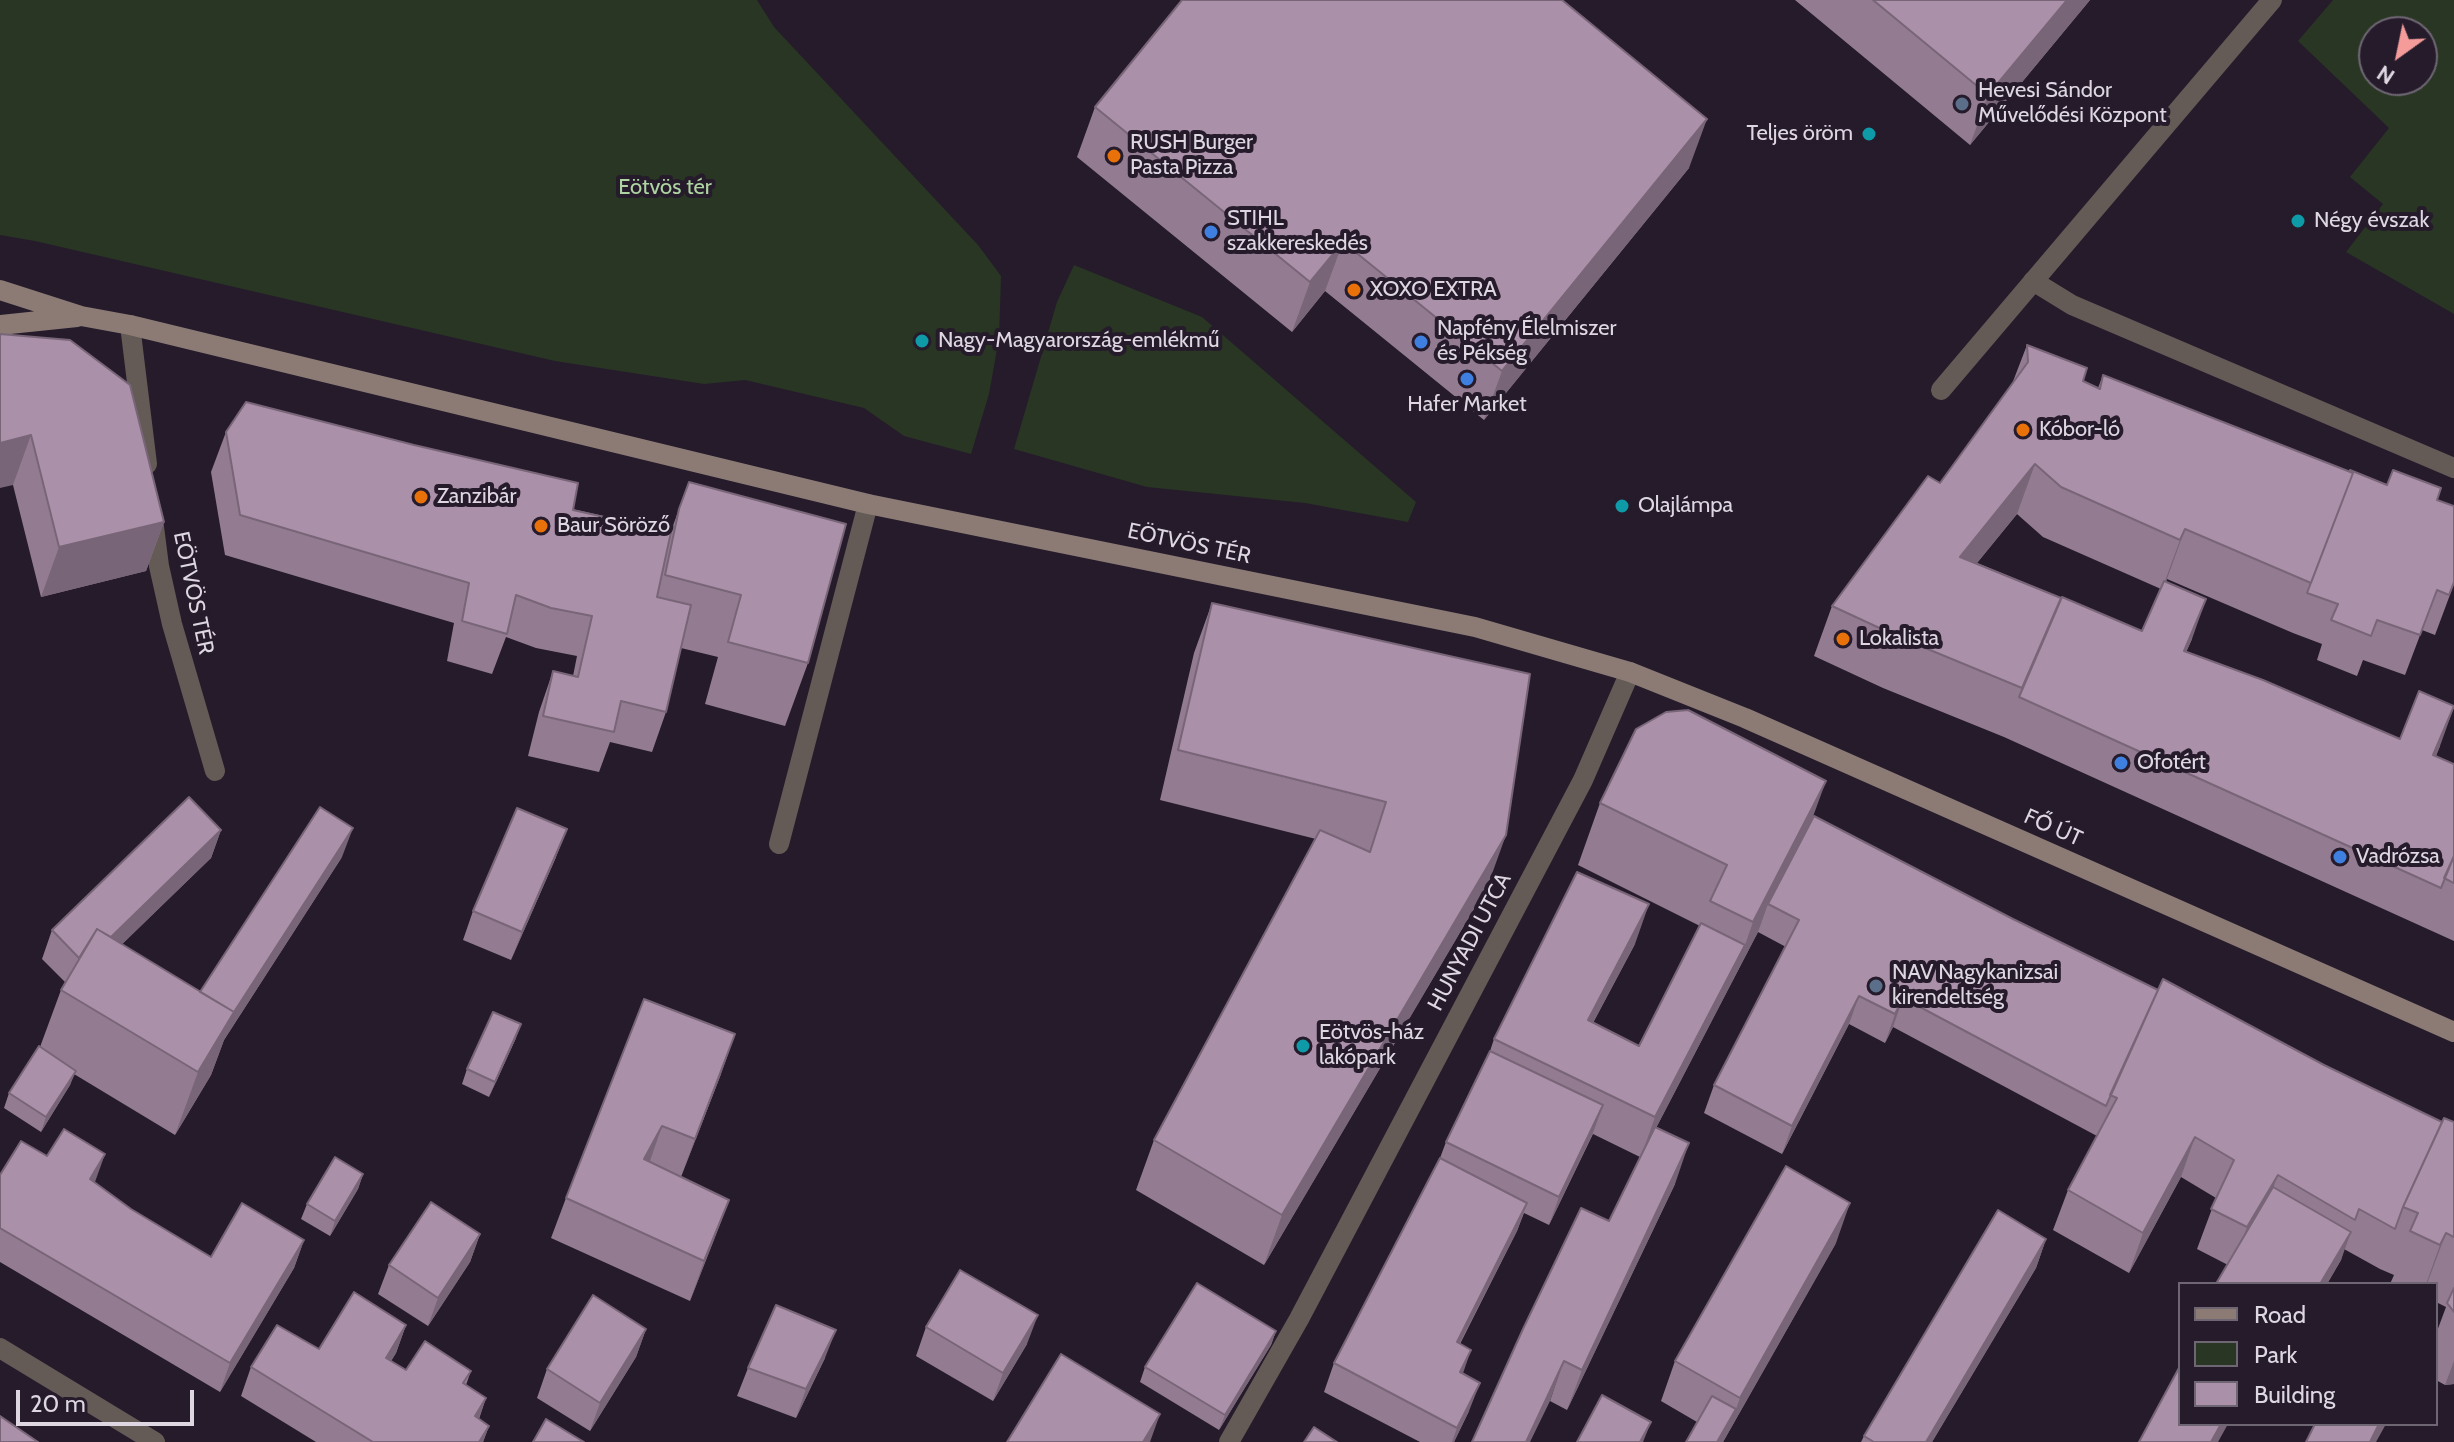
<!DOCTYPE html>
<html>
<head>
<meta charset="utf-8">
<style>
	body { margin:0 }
	#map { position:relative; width:2454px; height:1442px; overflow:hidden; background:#251b2b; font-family:Cabin,sans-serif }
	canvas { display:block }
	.legend { position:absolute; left:2178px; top:1282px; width:260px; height:144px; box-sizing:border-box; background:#251b2b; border:2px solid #6f6674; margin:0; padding:10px 14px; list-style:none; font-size:24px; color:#ded7e2 }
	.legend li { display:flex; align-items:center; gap:16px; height:40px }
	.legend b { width:40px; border:2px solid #6f6674 }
	.north { position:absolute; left:2358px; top:16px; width:80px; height:80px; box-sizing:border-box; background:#251b2b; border:2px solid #6f6674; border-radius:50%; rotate:213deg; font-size:22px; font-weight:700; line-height:32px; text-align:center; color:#ded7e2 }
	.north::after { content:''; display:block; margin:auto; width:28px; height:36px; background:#f59b9a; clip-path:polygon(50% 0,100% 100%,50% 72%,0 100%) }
	.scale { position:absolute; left:16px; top:1390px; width:178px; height:36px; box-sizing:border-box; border:4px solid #ded7e2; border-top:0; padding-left:10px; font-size:24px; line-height:28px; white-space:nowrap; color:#ded7e2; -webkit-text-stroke:6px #251b2b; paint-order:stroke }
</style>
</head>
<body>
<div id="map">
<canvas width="2454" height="1442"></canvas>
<ul class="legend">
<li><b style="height:10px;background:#8c7b75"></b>Road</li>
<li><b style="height:22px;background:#293624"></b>Park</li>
<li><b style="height:22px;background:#ab90aa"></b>Building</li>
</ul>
<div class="north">N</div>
<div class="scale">20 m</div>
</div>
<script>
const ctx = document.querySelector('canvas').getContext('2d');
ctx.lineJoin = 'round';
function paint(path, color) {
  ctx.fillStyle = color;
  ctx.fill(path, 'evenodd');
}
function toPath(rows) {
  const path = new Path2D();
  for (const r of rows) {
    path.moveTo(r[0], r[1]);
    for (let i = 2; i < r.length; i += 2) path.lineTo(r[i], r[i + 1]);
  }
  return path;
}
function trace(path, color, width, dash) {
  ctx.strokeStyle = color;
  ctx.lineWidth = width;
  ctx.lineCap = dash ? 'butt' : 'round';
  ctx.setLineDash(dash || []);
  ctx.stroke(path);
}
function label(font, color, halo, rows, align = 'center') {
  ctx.font = font + ' Cabin,sans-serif';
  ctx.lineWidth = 8;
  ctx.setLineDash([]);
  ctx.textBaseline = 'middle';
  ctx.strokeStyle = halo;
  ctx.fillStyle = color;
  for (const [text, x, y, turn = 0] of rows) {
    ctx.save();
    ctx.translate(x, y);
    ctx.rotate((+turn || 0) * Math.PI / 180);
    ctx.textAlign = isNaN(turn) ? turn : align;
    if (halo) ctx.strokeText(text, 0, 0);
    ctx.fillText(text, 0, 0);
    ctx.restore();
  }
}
paint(toPath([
	[0,0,757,0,774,27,978,245,1001,276,999,338,989,394,971,454,904,436,864,408,745,380,704,384,555,361,35,241,0,235],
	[2333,0,2454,0,2454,314,2346,252,2383,204,2350,177,2389,128,2298,41],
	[2422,32,2422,80,2374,80,2374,32],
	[1074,265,1202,317,1416,502,1408,522,1305,503,1147,487,1014,449,1057,302]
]), '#293624');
trace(toPath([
	[2033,281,2072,305,2454,468],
	[130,325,147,464],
	[1941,390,2272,0],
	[153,519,159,566,172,624,215,771],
	[779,844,868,504],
	[0,1348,155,1442],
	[1229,1442,1299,1319,1583,780,1630,672]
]), '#645a56', 20);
trace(toPath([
	[0,290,81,316,130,325,868,504,1475,627,1630,672,1745,718,2454,1032],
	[0,325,77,317]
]), '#8c7b75', 20);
paint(toPath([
	[1795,0,2090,0,1970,145],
	[1095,107,1689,168,1484,420,1325,291,1292,332,1077,157],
	[0,334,164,522,146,571,41,597,13,485],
	[2027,345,2083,381,2098,388,2103,375,2349,472,2387,485,2437,500,2454,584,2435,635,2422,630,2405,675,2363,660,2357,676,2317,660,2322,644,2293,633,2293,632,2293,633,2167,579,2166,582,2192,639,2186,652,2400,739,2440,746,2436,756,2454,764,2454,941,2004,737,1883,688,1814,656,1832,606,1940,483,2012,384],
	[2017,514,2043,537,2161,589,2142,631,1977,563],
	[226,432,671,531,689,482,808,663,785,726,705,704,718,657,681,648,666,712,652,752,610,742,599,772,528,756,539,712,553,671,573,676,577,656,536,648,506,637,492,674,447,661,454,623,225,555,211,472],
	[1212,603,1488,885,1264,1265,1136,1190,1154,1140,1316,839,1160,800,1194,653],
	[1600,803,1814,816,2013,919,2158,990,2324,1065,2442,1122,2454,1122,2454,1384,2445,1385,2436,1380,2436,1334,2446,1307,2436,1302,2436,1284,2390,1284,2394,1275,2380,1269,2344,1249,2341,1260,2327,1284,2217,1284,2228,1265,2197,1249,2216,1198,2181,1177,2129,1273,2053,1230,2068,1190,2097,1136,1893,1027,1885,1043,1849,1024,1782,1154,1704,1113,1714,1085,1786,947,1758,932,1656,1128,1675,1184,1567,1410,1550,1401,1609,1221,1640,1157,1593,1134,1549,1225,1524,1213,1517,1231,1460,1344,1463,1374,1469,1411,1454,1442,1420,1442,1324,1392,1334,1363,1440,1158,1446,1142,1490,1051,1494,1039,1635,944,1593,1023,1639,1046,1700,926,1578,865],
	[221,830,211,858,122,944,200,992,342,857,224,1040,211,1075,175,1135,74,1074,70,1085,41,1132,4,1108,9,1093,40,1047,61,990,65,982,42,959,52,930],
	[556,857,511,960,463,940,473,911],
	[516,1038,489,1097,462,1084,467,1069],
	[721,1074,681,1177,729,1200,690,1301,551,1238,566,1198],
	[47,1156,95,1183,131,1209,211,1257,304,1240,294,1268,220,1392,0,1262,0,1175],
	[363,1174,358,1189,330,1236,301,1219,307,1204],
	[480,1234,470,1262,428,1326,378,1294,389,1265],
	[2046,1239,2036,1268,1932,1442,1861,1442,1864,1436],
	[1836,1243,1723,1442,1697,1422,1661,1401,1675,1361],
	[406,1325,396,1353,391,1361,406,1370,471,1371,466,1385,486,1398,479,1419,489,1426,483,1442,316,1442,241,1396,251,1367],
	[926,1327,1027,1344,993,1401,916,1356],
	[646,1329,636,1357,590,1431,537,1398,547,1369],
	[1276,1331,1271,1345,1219,1430,1140,1382,1145,1367],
	[825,1358,796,1418,737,1396,748,1368]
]), '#937c92');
paint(toPath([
	[2067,0,2090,0,1970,145,1988,95],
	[1707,119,1689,168,1484,420,1502,371],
	[1343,242,1325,291,1292,332,1310,282],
	[31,435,13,485,0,488,0,443],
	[2035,464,2017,514,1942,606,1960,557],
	[164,522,146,571,41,597,59,547],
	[2185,529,2167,579,2162,589,2180,540],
	[2206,599,2192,639,2169,691,2184,651],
	[2454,707,2440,746,2419,795,2433,755],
	[1826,781,1803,844,1768,904,1758,932,1641,1157,1655,1117,1745,945,1753,922],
	[353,828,342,857,224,1040,211,1075,175,1135,198,1072,217,1038],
	[567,829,556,857,511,960,522,932],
	[221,830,211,858,74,991,84,963],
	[1506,835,1488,885,1264,1265,1282,1215],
	[1649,904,1635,944,1573,1060,1588,1020],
	[1859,996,1849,1024,1782,1154,1792,1126],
	[1903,998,1893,1027,1885,1043,1895,1014],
	[521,1024,516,1038,489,1097,495,1082],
	[735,1034,721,1074,680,1179,695,1139],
	[76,1071,70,1085,41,1132,46,1117],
	[1603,1105,1593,1133,1549,1225,1559,1197],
	[662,1126,648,1167,644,1159],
	[2195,1137,2181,1177,2129,1273,2143,1233],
	[1689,1143,1675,1184,1567,1410,1582,1370],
	[105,1154,95,1182,90,1179],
	[363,1174,358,1189,330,1236,335,1221],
	[2278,1175,2263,1215,2233,1267,2247,1227],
	[729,1200,714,1240,690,1301,704,1261],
	[1527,1203,1517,1231,1446,1370,1457,1342],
	[1850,1203,1836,1243,1723,1442,1717,1442,1736,1409,1740,1398],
	[2351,1232,2341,1260,2327,1284,2320,1284],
	[2446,1233,2427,1284,2426,1284,2440,1245],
	[480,1234,470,1262,428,1326,438,1298],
	[2046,1239,2036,1268,1932,1442,1926,1442],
	[304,1240,294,1268,220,1392,230,1363],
	[1038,1315,1027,1344,993,1401,1003,1373],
	[406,1325,396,1353,376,1386,386,1358],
	[646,1329,636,1357,590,1431,600,1403],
	[836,1330,825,1358,796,1418,806,1389],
	[1276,1331,1271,1345,1219,1430,1225,1415],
	[1471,1350,1461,1379,1460,1372],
	[1564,1361,1550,1401,1530,1442,1526,1442],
	[2454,1361,2454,1384,2445,1385],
	[1480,1383,1469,1411,1454,1442,1452,1442,1457,1428],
	[486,1398,476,1426,475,1416],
	[1160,1414,1150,1442,1143,1442],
	[1651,1422,1643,1442,1640,1442],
	[2221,1424,2228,1424,2218,1442,2211,1442],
	[2379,1424,2386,1424,2376,1442,2370,1442],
	[489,1426,483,1442,479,1442]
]), '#786577');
const building = toPath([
	[1182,0,1562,0,1707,119,1502,371,1343,242,1310,282,1095,107,1182,0],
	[1873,0,2067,0,1988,95,1873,0],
	[0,334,70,340,130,385,164,522,59,547,31,435,0,443,0,334],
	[2027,345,2087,368,2083,381,2100,389,2103,375,2353,473,2311,583,2185,529,2180,540,2061,487,2035,464,1960,557,2061,598,2022,688,1901,638,1832,606,1928,476,1940,483,2028,362,2027,345],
	[246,402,414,445,578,483,573,510,671,532,657,597,691,605,666,712,621,701,614,732,543,716,553,671,578,677,592,616,551,608,516,595,507,634,462,621,469,583,240,515,226,432,246,402],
	[2350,470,2387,485,2393,470,2441,488,2437,500,2454,506,2454,582,2449,595,2437,590,2420,635,2377,620,2371,636,2331,620,2338,604,2307,593,2353,473,2350,472,2350,470],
	[689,482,846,524,808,663,728,642,741,595,665,575,679,509,689,482],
	[2164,581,2206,599,2184,651,2263,680,2400,739,2419,691,2454,706,2433,755,2454,764,2454,856,2441,888,2019,697,2062,597,2142,631,2164,581],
	[1212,603,1530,674,1506,835,1282,1215,1154,1140,1320,830,1370,852,1386,802,1178,750,1212,603],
	[1688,710,1826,781,1753,922,1710,901,1727,865,1600,803,1636,729,1666,712,1688,710],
	[189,797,221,830,111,937,97,929,79,958,52,930,189,797],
	[320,807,353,828,234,1012,200,992,320,807],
	[517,808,567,829,522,932,473,911,517,808],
	[1814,816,2013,919,2158,990,2106,1106,1903,998,1895,1014,1859,996,1792,1126,1714,1085,1799,920,1768,904,1814,816],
	[2454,856,2454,883,2444,878,2454,856],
	[1577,872,1649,904,1588,1020,1639,1046,1701,923,1745,945,1655,1117,1494,1039,1577,872],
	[97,929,234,1012,198,1072,61,990,97,929],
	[2163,979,2324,1065,2442,1122,2403,1207,2395,1229,2359,1209,2355,1220,2278,1175,2247,1227,2211,1209,2234,1160,2195,1137,2143,1233,2068,1190,2117,1098,2110,1095,2163,979],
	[644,999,735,1034,695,1139,662,1126,644,1159,729,1200,704,1261,566,1198,644,999],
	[493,1012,521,1024,495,1082,467,1069,493,1012],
	[39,1046,76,1071,46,1117,9,1093,39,1046],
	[1490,1051,1603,1105,1559,1197,1446,1142,1490,1051],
	[2444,1118,2454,1122,2454,1237,2446,1233,2440,1245,2410,1231,2418,1213,2403,1207,2444,1118],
	[1655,1127,1689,1143,1582,1370,1564,1361,1526,1442,1472,1442,1523,1329,1581,1208,1609,1221,1655,1127],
	[64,1129,105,1154,90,1179,131,1209,211,1257,242,1203,304,1240,230,1363,0,1228,0,1175,21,1141,47,1156,64,1129],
	[335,1157,363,1174,335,1221,307,1204,335,1157],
	[1440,1158,1527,1203,1457,1342,1471,1350,1460,1372,1480,1383,1457,1428,1334,1363,1440,1158],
	[1786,1166,1850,1203,1740,1398,1675,1361,1786,1166],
	[2273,1187,2351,1232,2320,1284,2220,1284,2217,1282,2273,1187],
	[431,1202,480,1234,438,1298,389,1265,431,1202],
	[1998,1210,2046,1239,1926,1442,1874,1442,1864,1436,1998,1210],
	[960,1270,1038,1315,1003,1373,926,1327,960,1270],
	[1197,1283,1276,1331,1225,1415,1145,1367,1197,1283],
	[2454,1288,2454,1312,2447,1303,2454,1288],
	[354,1292,406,1325,386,1358,406,1370,425,1341,471,1371,463,1383,486,1398,475,1416,489,1426,479,1442,373,1442,251,1367,277,1325,319,1349,354,1292],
	[593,1295,646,1329,600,1403,547,1369,593,1295],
	[776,1305,836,1330,806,1389,748,1368,776,1305],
	[1061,1354,1160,1414,1143,1442,1007,1442,1061,1354],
	[2180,1366,2180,1424,2221,1424,2211,1442,2139,1442,2180,1366],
	[1602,1395,1651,1422,1640,1442,1577,1442,1602,1395],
	[1712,1396,1736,1409,1717,1442,1686,1442,1712,1396],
	[0,1416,38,1442,0,1442,0,1416],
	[546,1419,584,1442,533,1442,546,1419],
	[2315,1424,2379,1424,2370,1442,2306,1442,2315,1424],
	[1314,1427,1337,1442,1304,1442,1314,1427]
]);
paint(building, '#ab90aa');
trace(building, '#786577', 2);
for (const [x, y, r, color] of [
	[1962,104,8,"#5c6f8a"],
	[1869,134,8,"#0f9aa8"],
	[1114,156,8,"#e8710a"],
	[2298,221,8,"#0f9aa8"],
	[1211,232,8,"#3f7fe0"],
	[1354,290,8,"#e8710a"],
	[922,341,8,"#0f9aa8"],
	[1421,342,8,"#3f7fe0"],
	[1467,379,8,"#3f7fe0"],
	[2023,430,8,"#e8710a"],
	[421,497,8,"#e8710a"],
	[1622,506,8,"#0f9aa8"],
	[541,526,8,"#e8710a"],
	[1843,639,8,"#e8710a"],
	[2121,763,8,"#3f7fe0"],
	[2340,857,8,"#3f7fe0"],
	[1876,986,8,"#5c6f8a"],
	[1303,1046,8,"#0f9aa8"]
]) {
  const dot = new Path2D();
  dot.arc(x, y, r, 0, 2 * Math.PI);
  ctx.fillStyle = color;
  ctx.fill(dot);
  trace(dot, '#251b2b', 3);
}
label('22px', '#ded7e2', '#251b2b', [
	["Hevesi Sándor",1978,91],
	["Művelődési Központ",1978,116],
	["Teljes öröm",1853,134,"right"],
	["RUSH Burger",1130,143],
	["Pasta Pizza",1130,168],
	["STIHL",1227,219],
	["szakkereskedés",1227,244],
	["Négy évszak",2314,221],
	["XOXO EXTRA",1370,290],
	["Napfény Élelmiszer",1437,329],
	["és Pékség",1437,354],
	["Nagy-Magyarország-emlékmű",938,341],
	["Hafer Market",1467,405,"center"],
	["Kóbor-ló",2039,430],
	["Zanzibár",437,497],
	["Olajlámpa",1638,506],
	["Baur Söröző",557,526],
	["Lokalista",1859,639],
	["Ofotért",2137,763],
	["Vadrózsa",2356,857],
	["NAV Nagykanizsai",1892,973],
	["kirendeltség",1892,998],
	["Eötvös-ház",1319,1033],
	["lakópark",1319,1058]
], 'left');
label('22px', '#aed4a2', '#251b2b', [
	["Eötvös tér",665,188]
]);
label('22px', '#ded7e2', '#251b2b', [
	["EÖTVÖS TÉR",1189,544,12],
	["EÖTVÖS TÉR",193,593,78],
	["FŐ ÚT",2053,828,24],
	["HUNYADI UTCA",1470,942,-62]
]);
</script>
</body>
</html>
